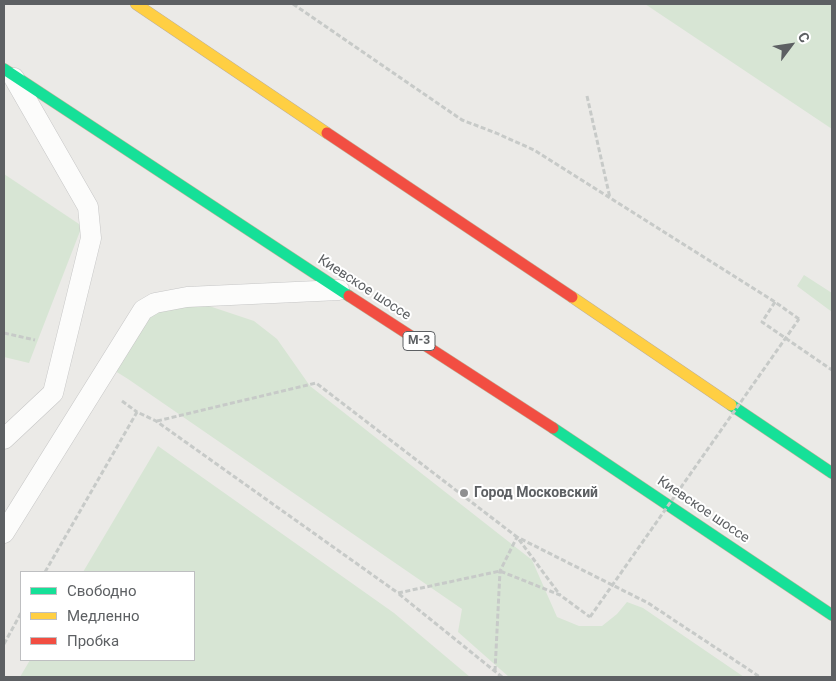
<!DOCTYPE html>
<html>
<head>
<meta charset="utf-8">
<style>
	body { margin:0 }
	#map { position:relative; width:836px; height:681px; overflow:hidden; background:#ebeae7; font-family:Roboto,sans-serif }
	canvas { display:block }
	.frame { position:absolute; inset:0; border:5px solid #5d6063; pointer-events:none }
	.legend { position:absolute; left:20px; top:571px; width:175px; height:90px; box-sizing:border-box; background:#fff; border:1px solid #bebfc1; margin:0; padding:6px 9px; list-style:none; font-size:15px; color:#5d6063 }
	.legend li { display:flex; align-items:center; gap:10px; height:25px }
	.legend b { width:25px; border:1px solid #bebfc1 }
	.north { position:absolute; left:766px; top:20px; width:50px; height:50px; -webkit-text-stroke:4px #fff; paint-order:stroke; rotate:59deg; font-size:14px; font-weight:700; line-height:20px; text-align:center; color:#5d6063 }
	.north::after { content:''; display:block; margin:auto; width:18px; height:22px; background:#5d6063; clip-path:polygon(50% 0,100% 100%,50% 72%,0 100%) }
</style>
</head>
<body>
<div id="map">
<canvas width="836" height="681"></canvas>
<div class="frame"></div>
<ul class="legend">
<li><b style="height:6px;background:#16e098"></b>Свободно</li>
<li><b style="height:6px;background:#ffcf43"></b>Медленно</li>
<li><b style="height:6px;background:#f24e42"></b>Пробка</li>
</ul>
<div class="north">С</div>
</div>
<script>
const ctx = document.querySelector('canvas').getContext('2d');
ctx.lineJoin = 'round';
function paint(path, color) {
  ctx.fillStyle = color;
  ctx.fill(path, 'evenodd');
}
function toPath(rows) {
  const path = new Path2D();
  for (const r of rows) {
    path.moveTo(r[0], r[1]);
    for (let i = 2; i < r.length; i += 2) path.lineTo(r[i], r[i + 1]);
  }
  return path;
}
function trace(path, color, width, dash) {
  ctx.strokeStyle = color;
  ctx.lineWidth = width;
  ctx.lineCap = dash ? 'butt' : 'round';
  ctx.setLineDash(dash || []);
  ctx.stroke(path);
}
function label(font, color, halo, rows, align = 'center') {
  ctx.font = font + ' Roboto,sans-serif';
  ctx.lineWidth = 4;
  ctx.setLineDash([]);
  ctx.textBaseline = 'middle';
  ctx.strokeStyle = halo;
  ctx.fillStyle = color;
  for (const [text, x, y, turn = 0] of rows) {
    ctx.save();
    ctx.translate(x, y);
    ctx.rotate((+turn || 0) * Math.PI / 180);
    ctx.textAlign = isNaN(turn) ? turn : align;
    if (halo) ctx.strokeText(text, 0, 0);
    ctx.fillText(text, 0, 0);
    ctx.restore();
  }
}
paint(toPath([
	[645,4,832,4,832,129],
	[4,174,82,226,29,363,4,357],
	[804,275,832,293,832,312,797,286],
	[181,305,206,305,254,321,277,339,310,386,532,560,557,617,579,626,602,626,617,614,627,602,643,608,744,677,509,677,458,632,462,609,128,379,112,369,143,320,157,311],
	[158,446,394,613,470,677,20,677,30,660,194,660,194,572,83,572]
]), '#d7e5d4');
const lane = toPath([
	[4,439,53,393,91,238,88,207,14,78],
	[4,533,143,310,155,303,187,297,339,290]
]);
const fast = toPath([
	[4,69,349,296],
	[731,405,832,473],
	[553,428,832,615]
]);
const slow = toPath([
	[136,4,327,133],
	[572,297,731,405]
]);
const jam = toPath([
	[327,133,572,297],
	[349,296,553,428]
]);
trace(lane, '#c6c6c6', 21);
trace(fast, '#beb099', 12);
trace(slow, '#beb099', 12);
trace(jam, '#beb099', 12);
trace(toPath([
	[293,4,462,120,496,133,534,150,775,302,799,319],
	[587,96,610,198],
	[775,302,762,322,832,370],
	[4,333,35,340],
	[122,401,137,412],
	[157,421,316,383,517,537,560,595],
	[45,572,137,412,156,421,398,593,500,571,560,595,590,617],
	[399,594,502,677],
	[4,644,21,613],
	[495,671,500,571,517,537,648,603,760,677]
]), '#c7cac8', 3, [5, 2.5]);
trace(lane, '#fcfcfb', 20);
trace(fast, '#16e098', 11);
trace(slow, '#ffcf43', 11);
trace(jam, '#f24e42', 11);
trace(toPath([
	[590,617,799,319]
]), '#c7cac8', 3, [5, 2.5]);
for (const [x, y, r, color] of [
	[464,493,5,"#8f9091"]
]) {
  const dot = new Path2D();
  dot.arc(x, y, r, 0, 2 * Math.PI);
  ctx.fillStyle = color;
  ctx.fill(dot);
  trace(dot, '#fff', 2);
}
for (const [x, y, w] of [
	[419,341,32]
]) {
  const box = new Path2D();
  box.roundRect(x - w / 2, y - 9.5, w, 19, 4);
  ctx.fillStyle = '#fff';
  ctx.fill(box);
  trace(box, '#5d6063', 1);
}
label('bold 12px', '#5d6063', null, [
	["М-3",419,341]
]);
label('14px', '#5d6063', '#fff', [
	["Киевское шоссе",364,288,33],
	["Киевское шоссе",703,510,34]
]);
label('bold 14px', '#5d6063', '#fff', [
	["Город Московский",474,493]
], 'left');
</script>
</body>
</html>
